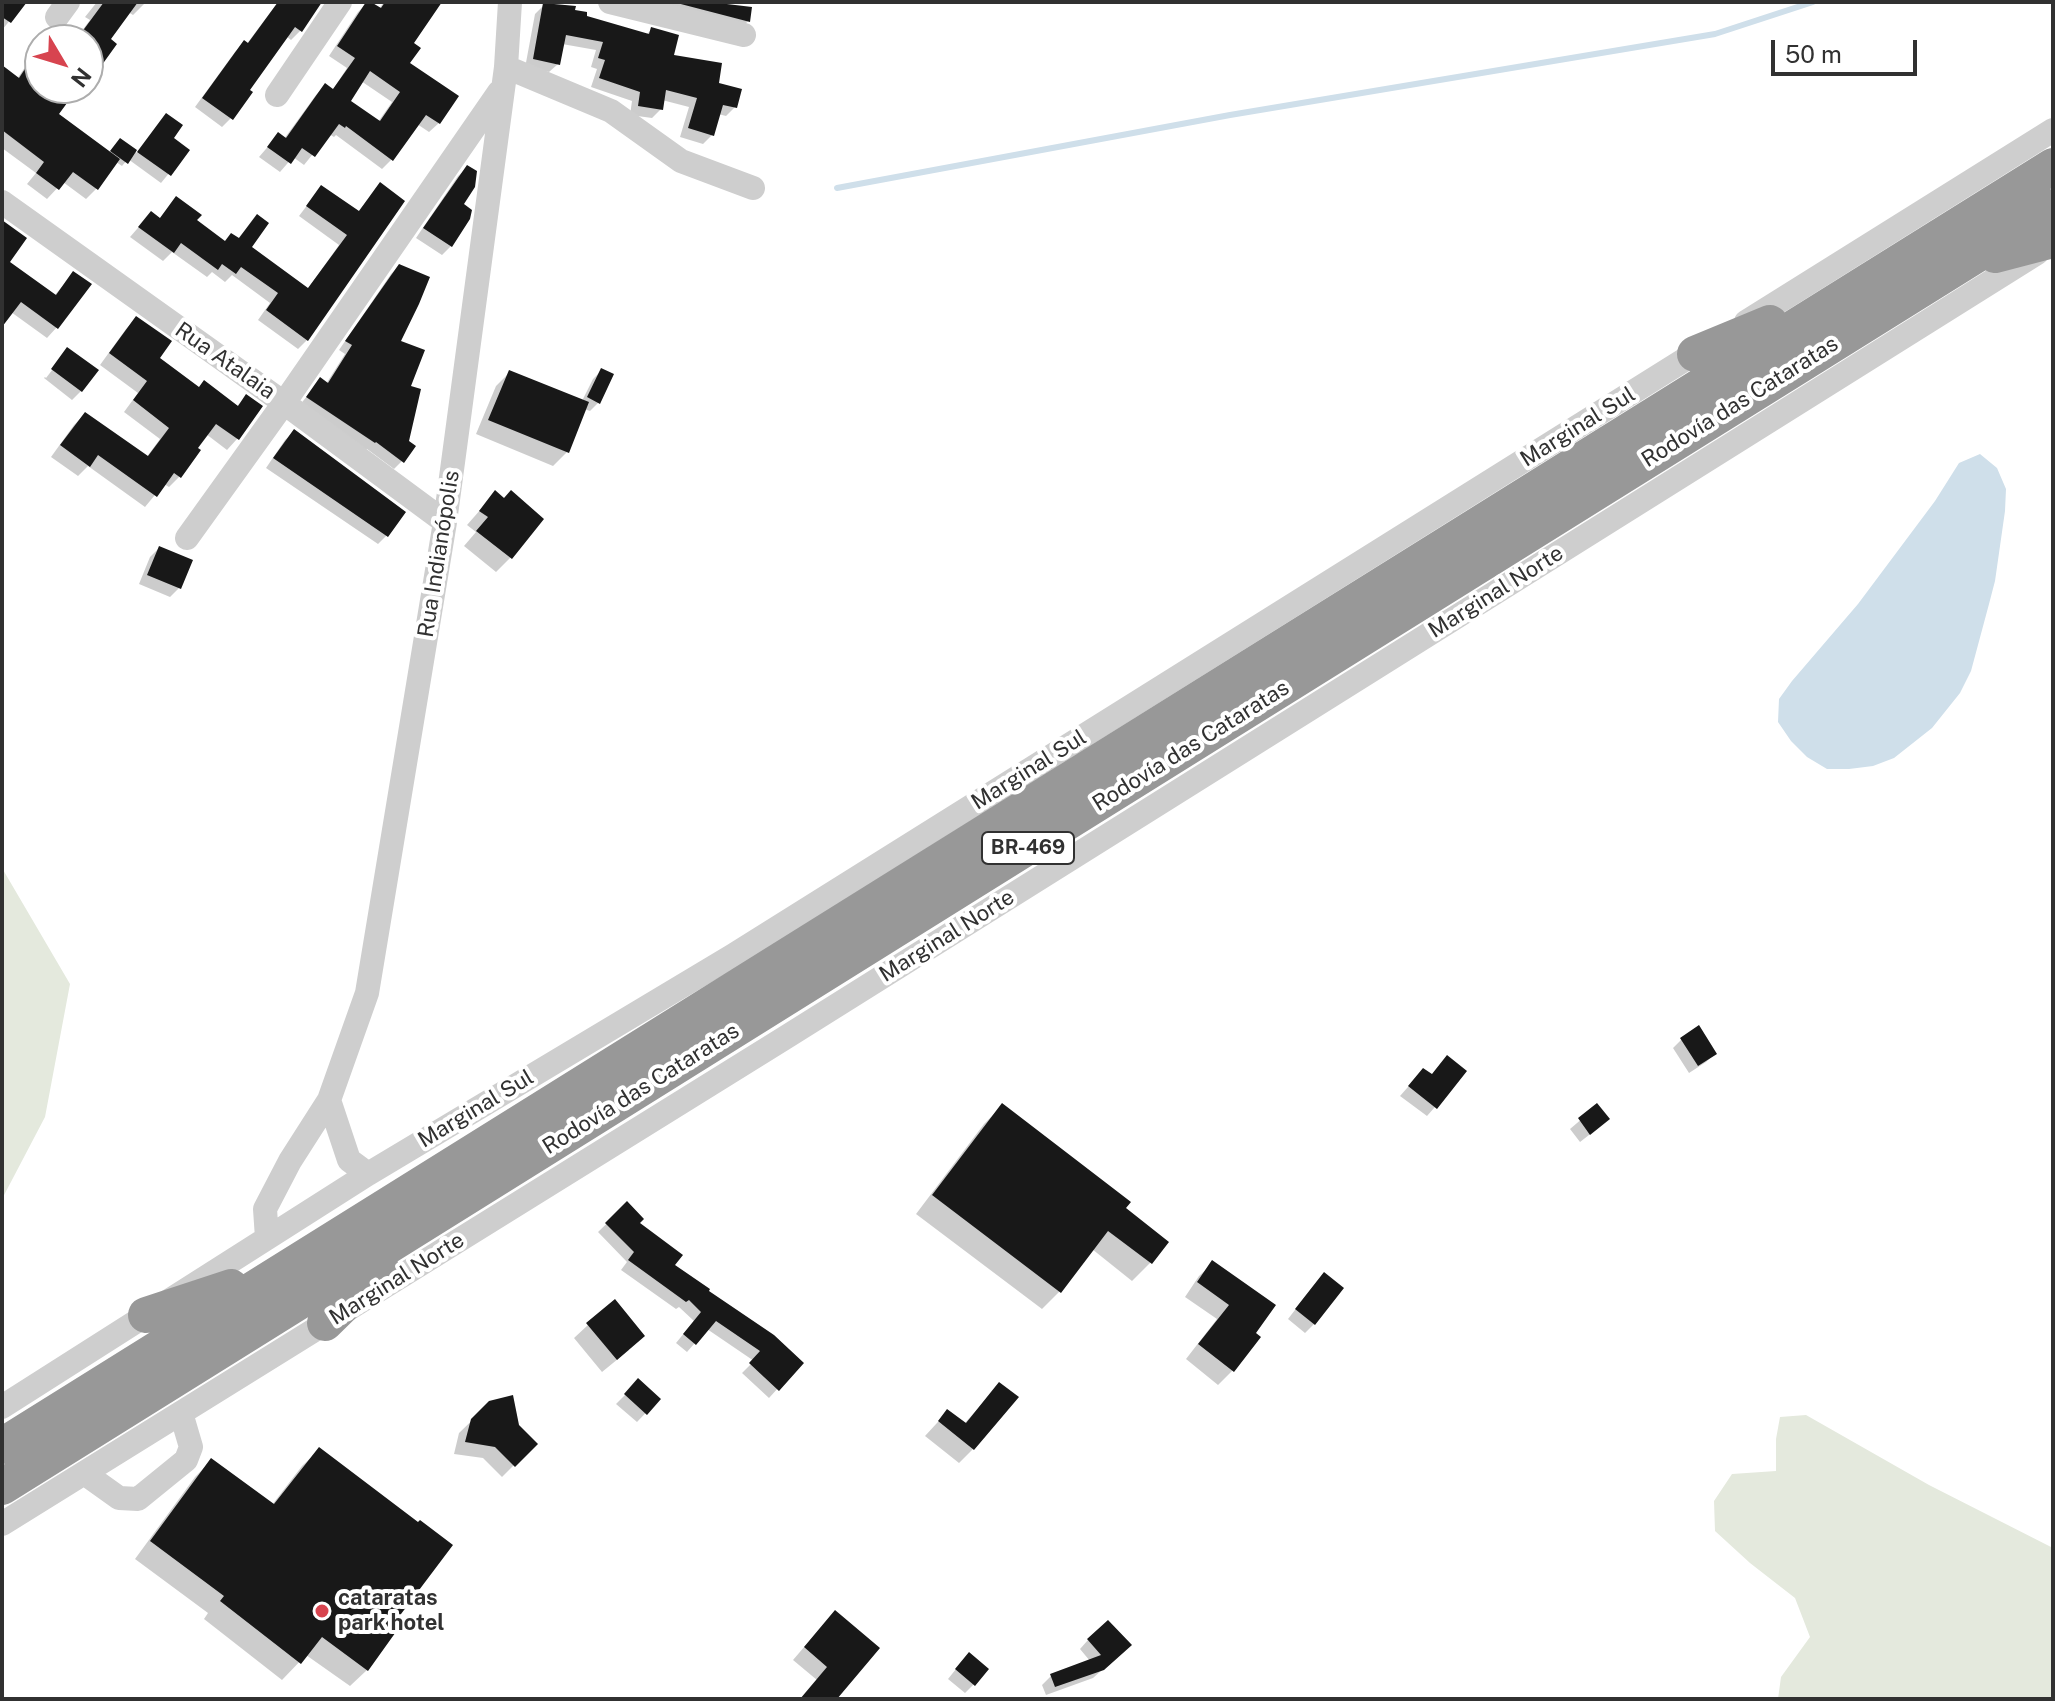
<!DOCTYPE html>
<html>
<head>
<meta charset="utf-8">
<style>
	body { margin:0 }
	#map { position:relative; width:2055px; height:1701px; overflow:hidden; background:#fff; font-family:"Public Sans",sans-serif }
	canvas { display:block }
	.frame { position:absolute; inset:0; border:4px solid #313131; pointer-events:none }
	.north { position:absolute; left:24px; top:24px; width:80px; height:80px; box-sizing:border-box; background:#fff; border:2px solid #adadad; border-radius:50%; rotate:128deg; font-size:22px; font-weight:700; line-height:32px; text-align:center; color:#313131 }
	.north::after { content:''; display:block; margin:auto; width:28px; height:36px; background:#d7444f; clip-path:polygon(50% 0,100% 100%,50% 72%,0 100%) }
	.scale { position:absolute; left:1771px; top:40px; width:146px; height:36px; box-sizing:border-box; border:4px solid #313131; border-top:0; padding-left:10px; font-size:24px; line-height:28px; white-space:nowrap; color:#313131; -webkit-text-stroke:6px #fff; paint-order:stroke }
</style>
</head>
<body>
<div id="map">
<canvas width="2055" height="1701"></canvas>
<div class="frame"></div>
<div class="north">N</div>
<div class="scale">50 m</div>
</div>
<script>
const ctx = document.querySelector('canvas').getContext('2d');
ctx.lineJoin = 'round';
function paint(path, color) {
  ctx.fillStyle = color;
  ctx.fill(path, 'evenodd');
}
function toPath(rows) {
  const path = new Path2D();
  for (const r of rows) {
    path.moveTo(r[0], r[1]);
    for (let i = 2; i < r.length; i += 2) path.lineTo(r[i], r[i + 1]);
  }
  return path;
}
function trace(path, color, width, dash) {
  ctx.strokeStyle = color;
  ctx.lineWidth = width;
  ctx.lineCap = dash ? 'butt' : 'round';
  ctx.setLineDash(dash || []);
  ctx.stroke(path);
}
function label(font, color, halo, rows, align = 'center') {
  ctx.font = font + ' "Public Sans",sans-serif';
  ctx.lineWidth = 8;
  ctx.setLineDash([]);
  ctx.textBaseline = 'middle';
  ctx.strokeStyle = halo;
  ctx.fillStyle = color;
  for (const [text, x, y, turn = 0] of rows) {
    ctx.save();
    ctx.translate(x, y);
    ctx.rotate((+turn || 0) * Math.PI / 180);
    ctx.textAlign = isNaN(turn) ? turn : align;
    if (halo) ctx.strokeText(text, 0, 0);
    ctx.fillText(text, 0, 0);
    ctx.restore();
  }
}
paint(toPath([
	[2,868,70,984,45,1117,2,1199],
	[1806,1415,1929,1485,2053,1548,2053,1699,1778,1699,1781,1677,1810,1637,1795,1598,1750,1563,1715,1531,1714,1501,1732,1474,1776,1471,1776,1439,1780,1417]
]), '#e4e9dd');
paint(toPath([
	[1980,454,1997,468,2006,489,2005,511,1995,581,1989,604,1971,671,1960,693,1932,728,1894,758,1873,766,1849,769,1827,769,1807,757,1791,741,1778,722,1779,699,1792,681,1858,604,1935,501,1959,463]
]), '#cfdfea');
paint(toPath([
	[2,2,25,2,2,30],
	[97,2,146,2,133,15,128,12,108,40,97,68,88,77,88,40,75,40,90,20,85,17],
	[278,2,319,2,300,31,291,40,286,36,247,91,231,118,222,127,195,107,235,52,244,43,246,45],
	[368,2,379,9,384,2,439,2,411,43,407,63,439,123,429,132,417,124,392,159,382,169,336,135,334,137,329,134,304,165,293,157,280,172,259,157,278,135,284,139,316,95,325,86,332,91,347,68,329,56,358,12],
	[361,81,392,102,378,122,348,101],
	[651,2,700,2,748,21,740,30],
	[544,5,573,12,584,17,646,35,651,30,672,57,717,84,735,107,726,116,718,114,712,135,703,144,680,137,689,107,662,100,661,109,652,118,630,115,632,101,591,87,597,69,591,67,596,50,562,44,558,64,549,72,525,68,535,14],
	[40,45,40,88,76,88,56,114,110,154,120,140,137,153,166,115,171,138,188,150,161,183,128,159,122,166,116,162,96,189,86,199,63,182,47,199,27,184,36,173,2,148,2,67,17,79],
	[467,168,461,205,451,246,442,255,416,238,458,176],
	[380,185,307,340,298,349,258,320,270,303,232,275,225,282,212,272,207,277,172,252,163,261,130,237,151,213,159,219,176,199,195,221,224,242,237,240,257,216,249,247,307,290,339,245,299,216,321,187,357,213],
	[2,222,7,262,54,296,73,274,57,327,47,338,11,312,2,324],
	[399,266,398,342,409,388,402,461,394,469,367,449,365,450,299,406,320,380,326,384,345,354,339,350,391,274],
	[136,319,157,358,198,389,236,407,246,397,260,407,237,439,227,450,206,434,179,477,169,487,164,484,145,507,88,466,78,476,51,457,74,425,85,414,146,458,160,439,124,412,138,393,100,365,126,329],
	[63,356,81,391,72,400,44,378,45,377,46,378],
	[602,370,598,403,590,411,584,409,567,452,553,466,476,434,496,386,510,372,582,401,593,379],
	[294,432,387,535,378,544,266,468,285,440],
	[495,493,541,519,510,558,496,572,464,546,476,532,467,525],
	[159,548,179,588,170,597,139,584,150,557],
	[1682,1039,1715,1053,1706,1062,1689,1073,1673,1048],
	[1431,1075,1435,1107,1427,1116,1400,1096,1415,1079],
	[1002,1106,1123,1209,1166,1243,1150,1263,1132,1281,1092,1249,1060,1291,1042,1309,916,1214,984,1124],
	[1597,1106,1598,1128,1580,1142,1570,1129],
	[627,1204,637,1223,672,1266,801,1363,769,1398,742,1373,754,1361,707,1329,687,1352,676,1343,694,1321,679,1307,676,1309,621,1270,627,1262,598,1232],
	[1213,1263,1258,1337,1232,1371,1218,1385,1186,1359,1217,1319,1185,1297,1199,1276],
	[1315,1284,1314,1324,1305,1333,1288,1319],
	[588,1325,629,1350,602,1372,574,1338],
	[639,1381,659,1399,637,1422,616,1404],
	[999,1385,973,1449,959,1463,925,1436,948,1411,964,1424],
	[490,1403,535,1444,502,1477,483,1458,454,1454,459,1433],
	[319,1450,395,1618,367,1670,350,1686,306,1655,282,1680,204,1619,208,1613,135,1559,195,1477,212,1460,272,1505,302,1466],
	[823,1625,835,1699,801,1699,817,1680,793,1660],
	[1088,1640,1120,1654,1093,1678,1046,1695,1042,1685,1051,1676,1090,1661,1080,1649],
	[960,1664,974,1684,965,1693,948,1679]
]), '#0003');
trace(toPath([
	[837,188,1230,115,1715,34,1813,2]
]), '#cfdfea', 6);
paint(toPath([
	[2,2,27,2,11,23,2,17],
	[104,2,138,2,111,39,117,44,99,69,88,61,88,40,76,40],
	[278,2,322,2,302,32,295,27,250,90,253,92,233,120,202,98,244,40,248,43],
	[366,2,371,2,381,8,385,2,442,2,414,43,421,48,410,63,459,96,440,124,426,115,393,161,346,126,345,128,339,124,315,157,302,148,291,164,267,147,278,132,286,138,325,83,333,89,355,58,337,46],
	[370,71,400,92,380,121,351,101],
	[673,2,710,2,752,7,750,22],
	[543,3,576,6,575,10,587,12,587,16,649,34,651,27,679,35,674,55,722,63,719,83,742,89,737,108,723,105,714,136,688,128,697,98,666,90,663,110,638,106,640,92,599,78,605,60,598,58,603,42,566,35,560,65,533,59],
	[40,46,40,88,78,88,59,114,120,159,98,190,73,172,59,190,36,173,44,162,2,130,2,65,19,78],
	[166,113,183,125,174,138,190,150,171,176,137,152],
	[120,138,137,150,128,164,110,151],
	[467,165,477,171,475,187,464,204,472,210,470,219,452,247,423,228],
	[380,182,405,201,308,341,266,310,278,293,241,267,236,274,222,264,218,270,181,243,174,253,138,227,151,211,160,218,176,196,202,215,197,220,225,241,231,233,239,238,257,214,269,223,252,247,308,288,347,235,306,206,321,185,359,211],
	[2,220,27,238,10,262,56,295,73,271,92,284,58,329,21,302,2,327],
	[399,264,430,277,419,304,401,341,425,350,411,386,421,389,409,441,416,446,404,463,376,442,375,443,306,397,320,377,328,383,352,345,345,341],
	[136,316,172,341,160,358,199,387,204,380,238,406,246,394,263,406,239,440,216,424,198,448,201,450,181,478,174,473,157,497,98,455,90,467,60,445,85,412,148,456,169,428,133,400,147,381,109,353],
	[67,347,99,370,82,392,51,369],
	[601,368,614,374,600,404,587,397],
	[509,370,589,402,569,453,488,420],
	[294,429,406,512,388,537,273,458],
	[495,490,504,498,511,490,544,519,512,559,476,531,488,517,479,511],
	[159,546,193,560,181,589,147,575],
	[1699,1025,1717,1054,1698,1066,1680,1038],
	[1447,1055,1467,1071,1437,1109,1408,1086,1423,1068,1432,1074],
	[1002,1103,1131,1202,1126,1208,1169,1242,1152,1264,1108,1231,1061,1293,932,1195],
	[1597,1103,1610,1119,1590,1135,1578,1118],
	[627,1201,644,1219,640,1223,683,1255,675,1265,710,1289,709,1291,774,1335,804,1363,779,1391,749,1363,760,1351,716,1321,696,1345,683,1334,701,1312,689,1300,686,1302,628,1260,634,1252,605,1223],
	[1212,1260,1276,1305,1256,1333,1261,1337,1234,1372,1198,1344,1229,1305,1197,1282],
	[1324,1272,1344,1288,1315,1325,1295,1309],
	[615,1299,645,1336,617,1360,586,1323],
	[638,1378,661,1399,647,1415,624,1394],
	[999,1382,1019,1397,974,1450,938,1421,947,1409,966,1423],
	[513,1395,519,1425,538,1444,515,1467,495,1447,465,1442,471,1419,489,1401],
	[319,1447,418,1522,420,1520,453,1545,398,1618,403,1622,368,1671,322,1637,301,1664,220,1601,224,1596,150,1541,211,1458,274,1504],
	[835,1610,880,1648,837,1699,800,1699,827,1667,804,1647],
	[1108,1620,1132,1645,1104,1670,1055,1687,1050,1674,1101,1655,1087,1639],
	[969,1652,989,1669,975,1686,955,1669]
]), '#181818');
trace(toPath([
	[610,2,744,35],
	[57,17,68,2],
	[506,67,611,111,681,161,753,188],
	[277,95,340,2],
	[2,202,284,403,445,522],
	[1746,322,2053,130],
	[187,538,284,403,499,92],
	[329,1100,349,1160,368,1174],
	[267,1238,265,1209,290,1161,329,1100,367,993,445,522,506,67,510,2],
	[2,1407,368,1174,732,956,1708,345],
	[84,1473,119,1498,138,1499,186,1460,191,1447,181,1413],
	[2,1524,783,1039,2037,253]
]), '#cecece', 24);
trace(toPath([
	[1995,255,2053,240],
	[1695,354,1770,323],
	[146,1315,231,1287],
	[325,1323,381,1268],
	[2,1446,2053,166],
	[2,1487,2053,207]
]), '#989898', 36);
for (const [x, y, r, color] of [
	[322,1611,8,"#d7444f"]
]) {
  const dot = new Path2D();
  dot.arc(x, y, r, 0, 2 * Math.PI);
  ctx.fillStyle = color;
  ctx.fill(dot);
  trace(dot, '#fff', 3);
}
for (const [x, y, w] of [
	[1028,848,92]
]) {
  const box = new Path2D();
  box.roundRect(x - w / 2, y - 16, w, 32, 6);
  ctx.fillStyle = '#fff';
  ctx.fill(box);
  trace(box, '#313131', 2);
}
label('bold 20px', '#313131', null, [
	["BR-469",1028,848]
]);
label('22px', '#313131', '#fff', [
	["Rua Atalaia",225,361,35],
	["Rodovía das Cataratas",1740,402,-32],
	["Marginal Sul",1578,427,-32],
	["Rua Indianópolis",439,554,-81],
	["Marginal Norte",1496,592,-32],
	["Rodovía das Cataratas",1191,746,-32],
	["Marginal Sul",1029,770,-32],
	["Marginal Norte",947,936,-32],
	["Rodovía das Cataratas",641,1089,-32],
	["Marginal Sul",476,1109,-31],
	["Marginal Norte",397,1279,-32]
]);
label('bold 22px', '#313131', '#fff', [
	["cataratas",338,1598],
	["park hotel",338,1623]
], 'left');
</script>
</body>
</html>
